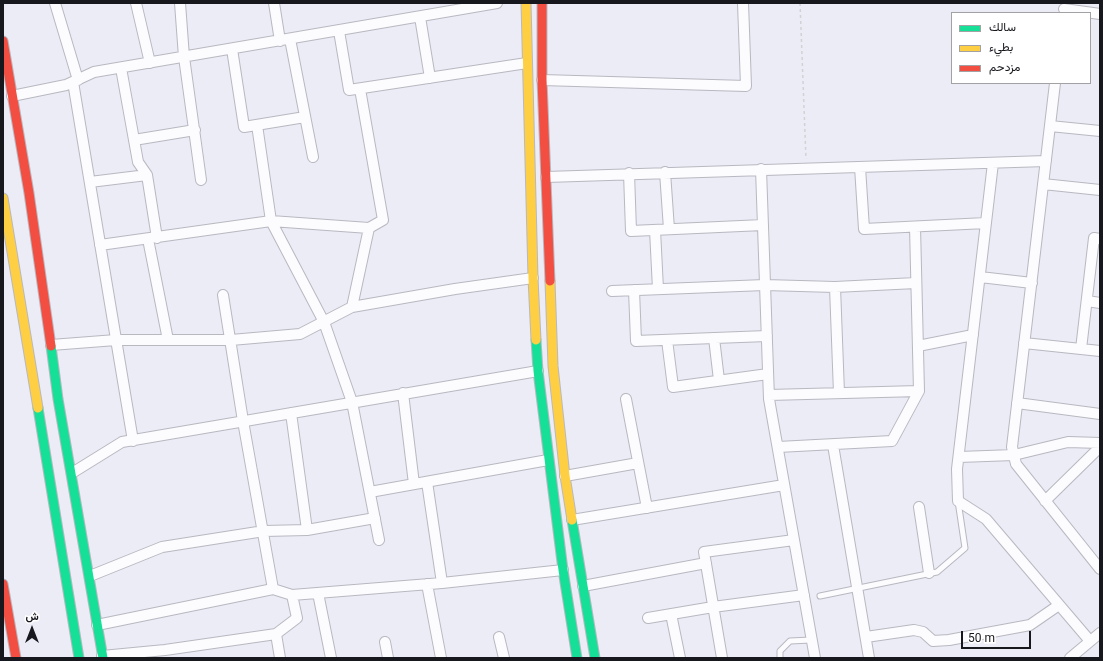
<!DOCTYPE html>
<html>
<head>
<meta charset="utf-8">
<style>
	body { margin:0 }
	#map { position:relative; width:1103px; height:661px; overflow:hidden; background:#ececf7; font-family:Roboto,Vazirmatn,sans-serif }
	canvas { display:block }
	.frame { position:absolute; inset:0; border:4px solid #17171e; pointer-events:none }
	.legend { position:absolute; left:951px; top:12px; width:140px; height:72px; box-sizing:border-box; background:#fff; border:1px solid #a2a2a5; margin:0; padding:5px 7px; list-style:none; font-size:12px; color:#17171e }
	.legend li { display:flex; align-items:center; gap:8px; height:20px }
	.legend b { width:20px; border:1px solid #a2a2a5 }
	.north { position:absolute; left:12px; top:609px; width:40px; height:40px; -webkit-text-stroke:3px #fff; paint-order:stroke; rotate:0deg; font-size:11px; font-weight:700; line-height:16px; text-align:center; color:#17171e }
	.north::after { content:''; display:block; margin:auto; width:14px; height:18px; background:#17171e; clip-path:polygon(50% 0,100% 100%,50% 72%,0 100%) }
	.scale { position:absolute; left:961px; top:631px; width:70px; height:18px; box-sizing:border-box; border:2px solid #17171e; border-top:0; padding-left:5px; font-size:12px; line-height:14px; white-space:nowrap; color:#17171e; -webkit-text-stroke:3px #fff; paint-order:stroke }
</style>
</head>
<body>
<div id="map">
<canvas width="1103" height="661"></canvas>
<div class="frame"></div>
<ul class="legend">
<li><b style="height:5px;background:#16e098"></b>سالك</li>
<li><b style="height:5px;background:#ffcf43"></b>بطيء</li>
<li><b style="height:5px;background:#f24e42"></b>مزدحم</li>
</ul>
<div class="north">ش</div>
<div class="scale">50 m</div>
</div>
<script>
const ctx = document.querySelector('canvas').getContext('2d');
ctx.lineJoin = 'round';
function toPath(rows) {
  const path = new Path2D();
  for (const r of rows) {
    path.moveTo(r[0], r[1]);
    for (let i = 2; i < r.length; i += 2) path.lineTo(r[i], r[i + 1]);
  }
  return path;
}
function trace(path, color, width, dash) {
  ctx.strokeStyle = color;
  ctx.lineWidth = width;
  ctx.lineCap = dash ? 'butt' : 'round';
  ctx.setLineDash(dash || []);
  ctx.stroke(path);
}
const lane = toPath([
	[820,596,937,572,965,548,958,501],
	[780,658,780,651,790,641,811,640]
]);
const street = toPath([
	[55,3,78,80],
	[136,3,150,63],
	[180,3,184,57,201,180],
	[274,3,280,41],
	[1064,9,1100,14],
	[420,17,430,78],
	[339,31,349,90,527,63],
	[290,39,313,157],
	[232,49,244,127,305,117],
	[121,68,138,162,147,175,157,238],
	[542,80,746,86,743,3],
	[73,82,133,441],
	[1055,83,1012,447,1016,464,1100,569],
	[12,96,66,85,94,72,497,3],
	[257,125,271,221,324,322,352,402,379,540],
	[1050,126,1100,131],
	[134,140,195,130],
	[993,163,957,469,958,501,986,519,1090,641],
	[860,167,864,229,986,223],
	[761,169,769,399,815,658],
	[665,172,669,229],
	[629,173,631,231,763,225],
	[546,177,1046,161],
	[90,182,147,175],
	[1043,184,1100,190],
	[655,230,658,289],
	[148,239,168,340],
	[100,245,271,221,369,228,383,220,360,89],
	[980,277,1032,283],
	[835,287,839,393],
	[634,290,636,341,767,336],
	[612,291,765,285,835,287,916,283],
	[1087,301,1100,303],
	[352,307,369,228],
	[714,338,719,380],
	[667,340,673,387,768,374],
	[1024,343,1100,351],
	[51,345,116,340,231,340,300,334,352,307,455,289,533,278],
	[918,346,973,335],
	[1081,349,1094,238,1100,239],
	[403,393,414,484],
	[769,395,919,391],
	[626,399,647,508],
	[1017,403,1100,414],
	[291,413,307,530],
	[833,445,869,658],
	[778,447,892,441,919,391,915,227],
	[959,457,1014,455,1068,442,1100,443],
	[72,473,122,442,538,371],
	[565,476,638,463],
	[427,482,442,583],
	[370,492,548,460],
	[1045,501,1100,447],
	[919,507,929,573],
	[572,520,784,485],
	[90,576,162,547,264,531,307,530,375,518],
	[427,584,441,658],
	[583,586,706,563],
	[318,593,331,658],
	[292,595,442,583,563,570],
	[671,614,680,658],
	[648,618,713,607,804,595],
	[97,625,273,589],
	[276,634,280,658],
	[499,637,504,658],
	[866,637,914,630,923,632,933,641,949,640,1030,625,1059,605],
	[385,642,388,658],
	[102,656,165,650,276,634,297,618,292,595,273,589,243,421,223,295],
	[722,658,704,552,794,540],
	[1070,658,1100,633]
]);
const fast = toPath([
	[536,340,538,371,563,570,577,658],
	[51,346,58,399,103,658],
	[38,408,79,658],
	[572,520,595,658]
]);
const slow = toPath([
	[526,3,533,278,536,340],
	[3,198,38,408],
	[550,281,553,366,565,476,572,520]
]);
const jam = toPath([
	[542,3,542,80,550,281],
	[3,41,29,193,51,346],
	[3,584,16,658]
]);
trace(lane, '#b8b8c1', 7);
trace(street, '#b8b8c1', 12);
trace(fast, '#b8b8c1', 11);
trace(slow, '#b8b8c1', 11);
trace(jam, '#b8b8c1', 11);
trace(toPath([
	[800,3,806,159]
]), '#d2d2d4', 1.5, [3, 3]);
trace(lane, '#fcfcfe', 5);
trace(street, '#fcfcfe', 10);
trace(fast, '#16e098', 9);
trace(slow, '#ffcf43', 9);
trace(jam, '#f24e42', 9);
</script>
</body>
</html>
